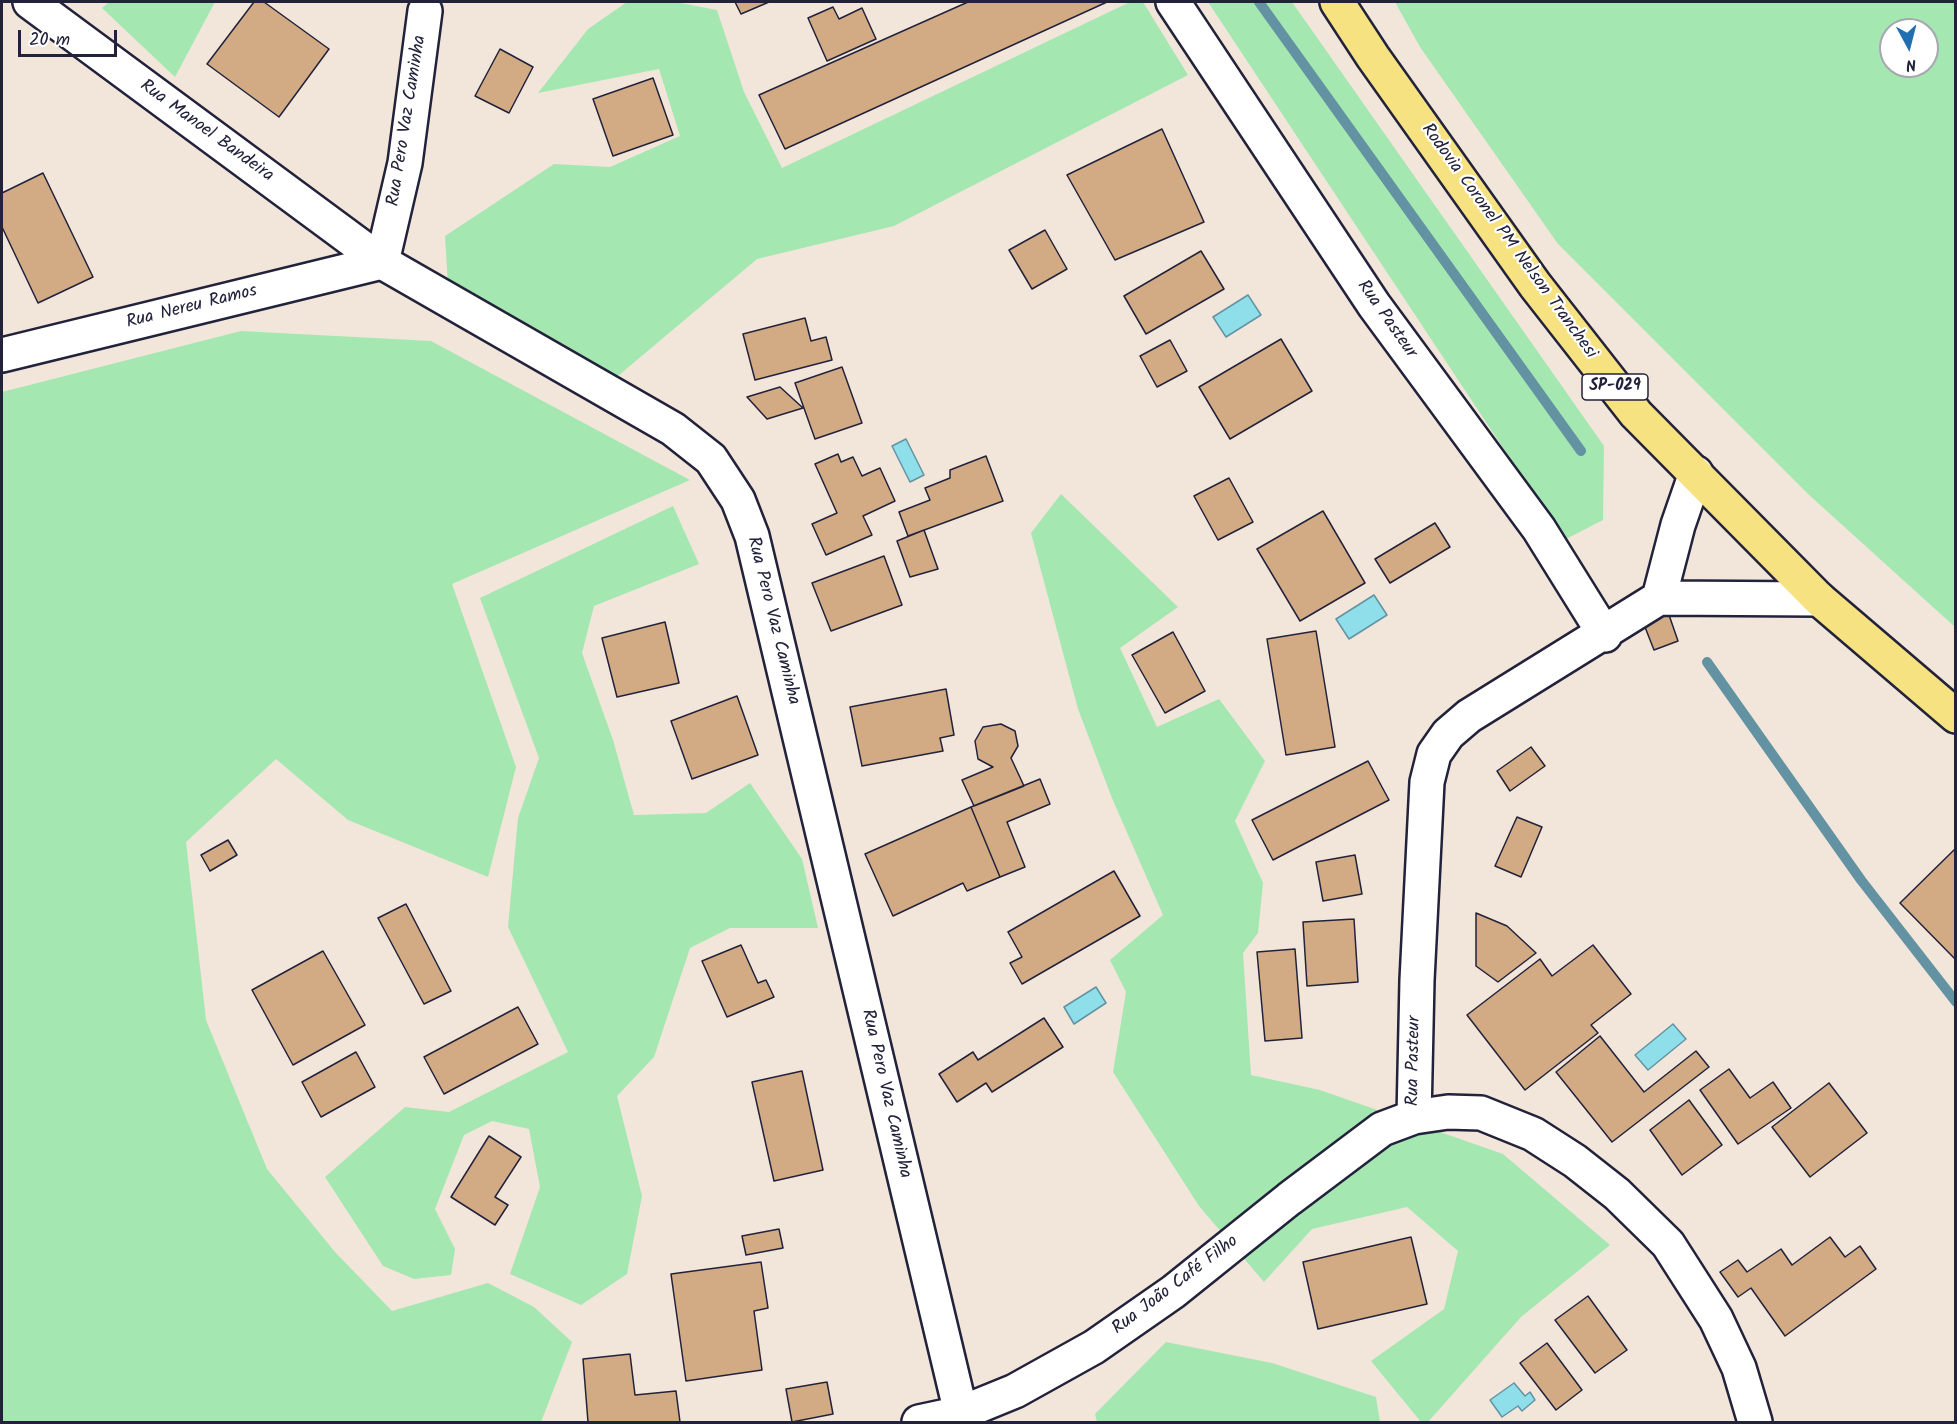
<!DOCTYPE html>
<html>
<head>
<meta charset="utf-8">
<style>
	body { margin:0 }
	#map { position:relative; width:1957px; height:1424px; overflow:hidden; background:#f2e6da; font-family:Kalam,sans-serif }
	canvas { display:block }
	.frame { position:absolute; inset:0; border:3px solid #22223b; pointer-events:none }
	.north { position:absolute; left:1879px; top:18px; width:60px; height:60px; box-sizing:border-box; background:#fff; border:2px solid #a7a7b1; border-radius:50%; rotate:173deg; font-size:16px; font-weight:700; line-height:24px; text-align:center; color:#22223b }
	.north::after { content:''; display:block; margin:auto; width:21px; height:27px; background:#1f6fb2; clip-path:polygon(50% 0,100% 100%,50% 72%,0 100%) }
	.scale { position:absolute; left:18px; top:30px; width:99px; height:27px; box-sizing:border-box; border:3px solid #22223b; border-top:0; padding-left:8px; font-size:18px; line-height:21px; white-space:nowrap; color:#22223b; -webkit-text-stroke:4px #fff; paint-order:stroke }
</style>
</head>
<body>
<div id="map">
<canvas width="1957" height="1424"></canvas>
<div class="frame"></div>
<div class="north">N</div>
<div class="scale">20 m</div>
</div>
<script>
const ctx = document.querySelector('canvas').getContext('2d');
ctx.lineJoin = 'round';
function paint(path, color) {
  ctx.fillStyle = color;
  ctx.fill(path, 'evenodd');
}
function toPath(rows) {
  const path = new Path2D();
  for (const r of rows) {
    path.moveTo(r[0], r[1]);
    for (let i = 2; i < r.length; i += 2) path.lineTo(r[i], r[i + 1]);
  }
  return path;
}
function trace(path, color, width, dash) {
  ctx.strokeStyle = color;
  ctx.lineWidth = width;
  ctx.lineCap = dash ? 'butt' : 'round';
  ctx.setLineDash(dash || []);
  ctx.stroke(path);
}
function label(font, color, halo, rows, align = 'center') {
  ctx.font = font + ' Kalam,sans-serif';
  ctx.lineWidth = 4.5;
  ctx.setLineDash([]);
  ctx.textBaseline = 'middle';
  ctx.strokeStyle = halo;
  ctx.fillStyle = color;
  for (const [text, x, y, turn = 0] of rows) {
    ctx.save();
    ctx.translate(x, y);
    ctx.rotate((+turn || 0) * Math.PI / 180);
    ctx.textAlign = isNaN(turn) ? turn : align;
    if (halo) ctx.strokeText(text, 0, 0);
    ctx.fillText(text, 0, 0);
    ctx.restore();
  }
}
paint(toPath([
	[109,2,215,2,175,77,102,8],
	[627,2,675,2,717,10,744,92,782,168,1130,2,1143,2,1188,75,894,226,757,259,612,381,448,286,445,236,554,164,610,167,680,136,659,69,538,93,588,29],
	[1208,2,1292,2,1604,446,1603,520,1564,540],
	[1395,2,1955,2,1955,627,1808,494,1558,244,1420,47],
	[1891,30,1927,30,1927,66,1891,66],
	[241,331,431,341,690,480,452,584,516,767,488,877,348,820,276,759,186,842,206,1020,267,1169,335,1252,392,1311,488,1283,534,1307,572,1342,541,1422,2,1422,2,392],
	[1061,494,1178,607,1120,648,1157,727,1219,699,1265,761,1235,821,1263,883,1258,933,1243,953,1251,1075,1320,1090,1503,1154,1610,1245,1521,1317,1428,1422,1421,1422,1371,1361,1444,1309,1458,1251,1407,1207,1312,1229,1264,1282,1199,1206,1113,1072,1126,992,1110,960,1163,915,1112,798,1078,709,1031,533],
	[673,506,699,564,594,606,582,653,613,740,634,815,706,813,750,783,802,859,818,928,730,928,690,948,654,1057,617,1096,642,1196,627,1274,581,1305,510,1274,540,1187,529,1129,492,1121,464,1135,435,1209,455,1249,451,1275,414,1279,383,1266,325,1177,405,1107,449,1112,568,1052,508,927,518,818,539,758,480,598],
	[1166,1342,1272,1363,1376,1397,1380,1422,1097,1422,1095,1414]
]), '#a5e7b1');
const water = toPath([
	[1248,295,1261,315,1226,337,1213,317,1248,295],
	[906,439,924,475,910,482,892,446,906,439],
	[1374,595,1387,615,1349,639,1336,619,1374,595],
	[1096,987,1106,1003,1074,1024,1064,1007,1096,987],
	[1673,1024,1686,1039,1648,1070,1635,1055,1673,1024],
	[1514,1383,1525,1396,1530,1392,1535,1400,1522,1411,1518,1406,1502,1417,1490,1400,1514,1383]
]);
paint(water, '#8edfe9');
trace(water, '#6393a3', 1.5);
trace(toPath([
	[1259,2,1581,451],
	[1707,662,1861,880,1956,1002]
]), '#6393a3', 10);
const building = toPath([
	[254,2,264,2,329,49,279,117,207,64,254,2],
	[735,2,769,2,741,14,735,2],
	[968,2,1107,2,785,149,759,95,968,2],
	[833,7,839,19,862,8,876,39,827,61,808,18,833,7],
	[500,49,533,67,509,113,475,96,500,49],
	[653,78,673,135,613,156,593,99,653,78],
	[1162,129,1204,222,1115,260,1067,175,1162,129],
	[43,173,93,277,38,303,2,227,2,193,43,173],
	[1045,230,1067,269,1032,289,1009,250,1045,230],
	[1201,251,1224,289,1146,334,1124,296,1201,251],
	[805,318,811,341,826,337,832,360,755,380,743,334,805,318],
	[1281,339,1312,391,1230,439,1199,387,1281,339],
	[1170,340,1187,371,1157,387,1140,356,1170,340],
	[842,367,862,423,815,439,795,383,842,367],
	[780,387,803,408,767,419,747,397,780,387],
	[838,454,841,462,853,457,862,476,880,468,895,501,863,516,872,535,826,555,812,524,837,513,815,464,838,454],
	[986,456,1003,501,908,536,899,512,930,500,925,488,950,478,950,470,986,456],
	[1229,478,1253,522,1218,540,1194,496,1229,478],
	[1323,511,1365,583,1300,621,1257,549,1323,511],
	[1435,523,1450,547,1390,583,1375,559,1435,523],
	[924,530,938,569,910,577,897,541,924,530],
	[884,556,902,605,831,631,812,583,884,556],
	[1668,612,1678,641,1654,650,1643,622,1668,612],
	[665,622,679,683,617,697,602,638,665,622],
	[1316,631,1335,747,1286,755,1267,639,1316,631],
	[1173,632,1205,691,1165,713,1132,655,1173,632],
	[946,689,954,735,940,738,943,751,862,766,850,707,946,689],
	[737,696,758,755,692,779,671,721,737,696],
	[1001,724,1015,731,1018,746,1011,758,1024,786,974,806,962,780,993,767,978,759,975,741,983,727,1001,724],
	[1531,747,1545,766,1510,791,1497,771,1531,747],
	[1368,761,1389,800,1273,860,1252,820,1368,761],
	[1040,779,1050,804,1007,822,1025,867,1000,877,971,807,1040,779],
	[971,807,1000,877,967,891,963,883,893,916,865,854,971,807],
	[1517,817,1542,827,1521,877,1495,866,1517,817],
	[228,840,237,855,210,871,201,855,228,840],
	[1956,848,1956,960,1900,903,1956,848],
	[1355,855,1362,894,1323,901,1316,862,1355,855],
	[1114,871,1140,916,1022,984,1010,963,1022,957,1008,932,1114,871],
	[406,904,451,991,424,1004,378,918,406,904],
	[1476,913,1507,926,1536,953,1498,982,1476,966,1476,913],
	[1354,919,1358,982,1307,986,1303,922,1354,919],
	[741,945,758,983,766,980,774,997,727,1017,702,961,741,945],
	[1593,945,1631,994,1591,1025,1598,1033,1525,1090,1467,1015,1540,959,1552,976,1593,945],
	[1295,949,1302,1038,1265,1041,1257,952,1295,949],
	[323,951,365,1025,293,1065,252,990,323,951],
	[518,1007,538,1044,444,1094,424,1057,518,1007],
	[1044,1018,1063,1047,992,1092,986,1083,957,1102,939,1074,973,1052,978,1060,1044,1018],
	[1600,1036,1644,1092,1696,1051,1709,1067,1612,1142,1556,1072,1600,1036],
	[356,1052,375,1087,321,1117,302,1082,356,1052],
	[1729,1069,1750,1098,1773,1082,1791,1108,1738,1144,1700,1090,1729,1069],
	[802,1071,823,1170,774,1181,752,1082,802,1071],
	[1829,1083,1867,1133,1810,1177,1772,1127,1829,1083],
	[1689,1100,1722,1145,1682,1175,1650,1130,1689,1100],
	[489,1136,521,1157,495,1197,508,1205,495,1225,451,1197,489,1136],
	[779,1229,783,1248,746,1255,742,1236,779,1229],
	[1411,1237,1427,1304,1318,1329,1303,1262,1411,1237],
	[1830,1237,1845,1257,1860,1246,1876,1269,1785,1336,1751,1288,1738,1297,1720,1272,1738,1260,1747,1272,1781,1249,1792,1265,1830,1237],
	[761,1262,768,1308,754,1311,762,1370,686,1381,671,1274,761,1262],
	[1588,1296,1627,1350,1595,1373,1555,1320,1588,1296],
	[1547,1343,1582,1390,1556,1410,1520,1363,1547,1343],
	[630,1354,635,1395,676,1391,680,1422,588,1422,583,1359,630,1354],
	[827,1382,833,1414,792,1422,786,1389,827,1382]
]);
paint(building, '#d2ab84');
trace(building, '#22223b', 1.5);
const street = toPath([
	[30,2,382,262,673,429,711,459,738,500,752,536,961,1413],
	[1173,2,1374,305,1539,529,1605,635],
	[382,262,405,163,425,11],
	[2,355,382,262],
	[1659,598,1678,525,1696,473],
	[1414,1117,1417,980,1427,782,1434,754,1448,734,1469,716,1659,598,1819,599],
	[919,1422,961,1413,1015,1391,1094,1347,1173,1292,1289,1199,1382,1129,1414,1117,1448,1112,1481,1113,1533,1134,1575,1161,1617,1194,1668,1244,1716,1319,1739,1368,1755,1422]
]);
const highway = toPath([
	[1337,2,1373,57,1535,285,1636,414,1819,599,1956,716]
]);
trace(street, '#22223b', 38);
trace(highway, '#22223b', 38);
trace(street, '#fff', 33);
trace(highway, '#f7e281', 33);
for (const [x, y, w] of [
	[1615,387,66]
]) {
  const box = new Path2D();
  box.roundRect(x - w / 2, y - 13, w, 26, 4.5);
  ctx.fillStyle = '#fff';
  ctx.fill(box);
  trace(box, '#22223b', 1.5);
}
label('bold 16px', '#22223b', null, [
	["SP-029",1615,387]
]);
label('18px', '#22223b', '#fff', [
	["Rua Pero Vaz Caminha",408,121,-81],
	["Rua Manoel Bandeira",206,132,36],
	["Rodovia Coronel PM Nelson Tranchesi",1508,242,54],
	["Rua Nereu Ramos",192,308,-14],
	["Rua Pasteur",1386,320,55],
	["Rua Pero Vaz Caminha",772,621,76],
	["Rua Pasteur",1415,1061,-89],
	["Rua Pero Vaz Caminha",885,1094,77],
	["Rua João Café Filho",1176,1286,-37]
]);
</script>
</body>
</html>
